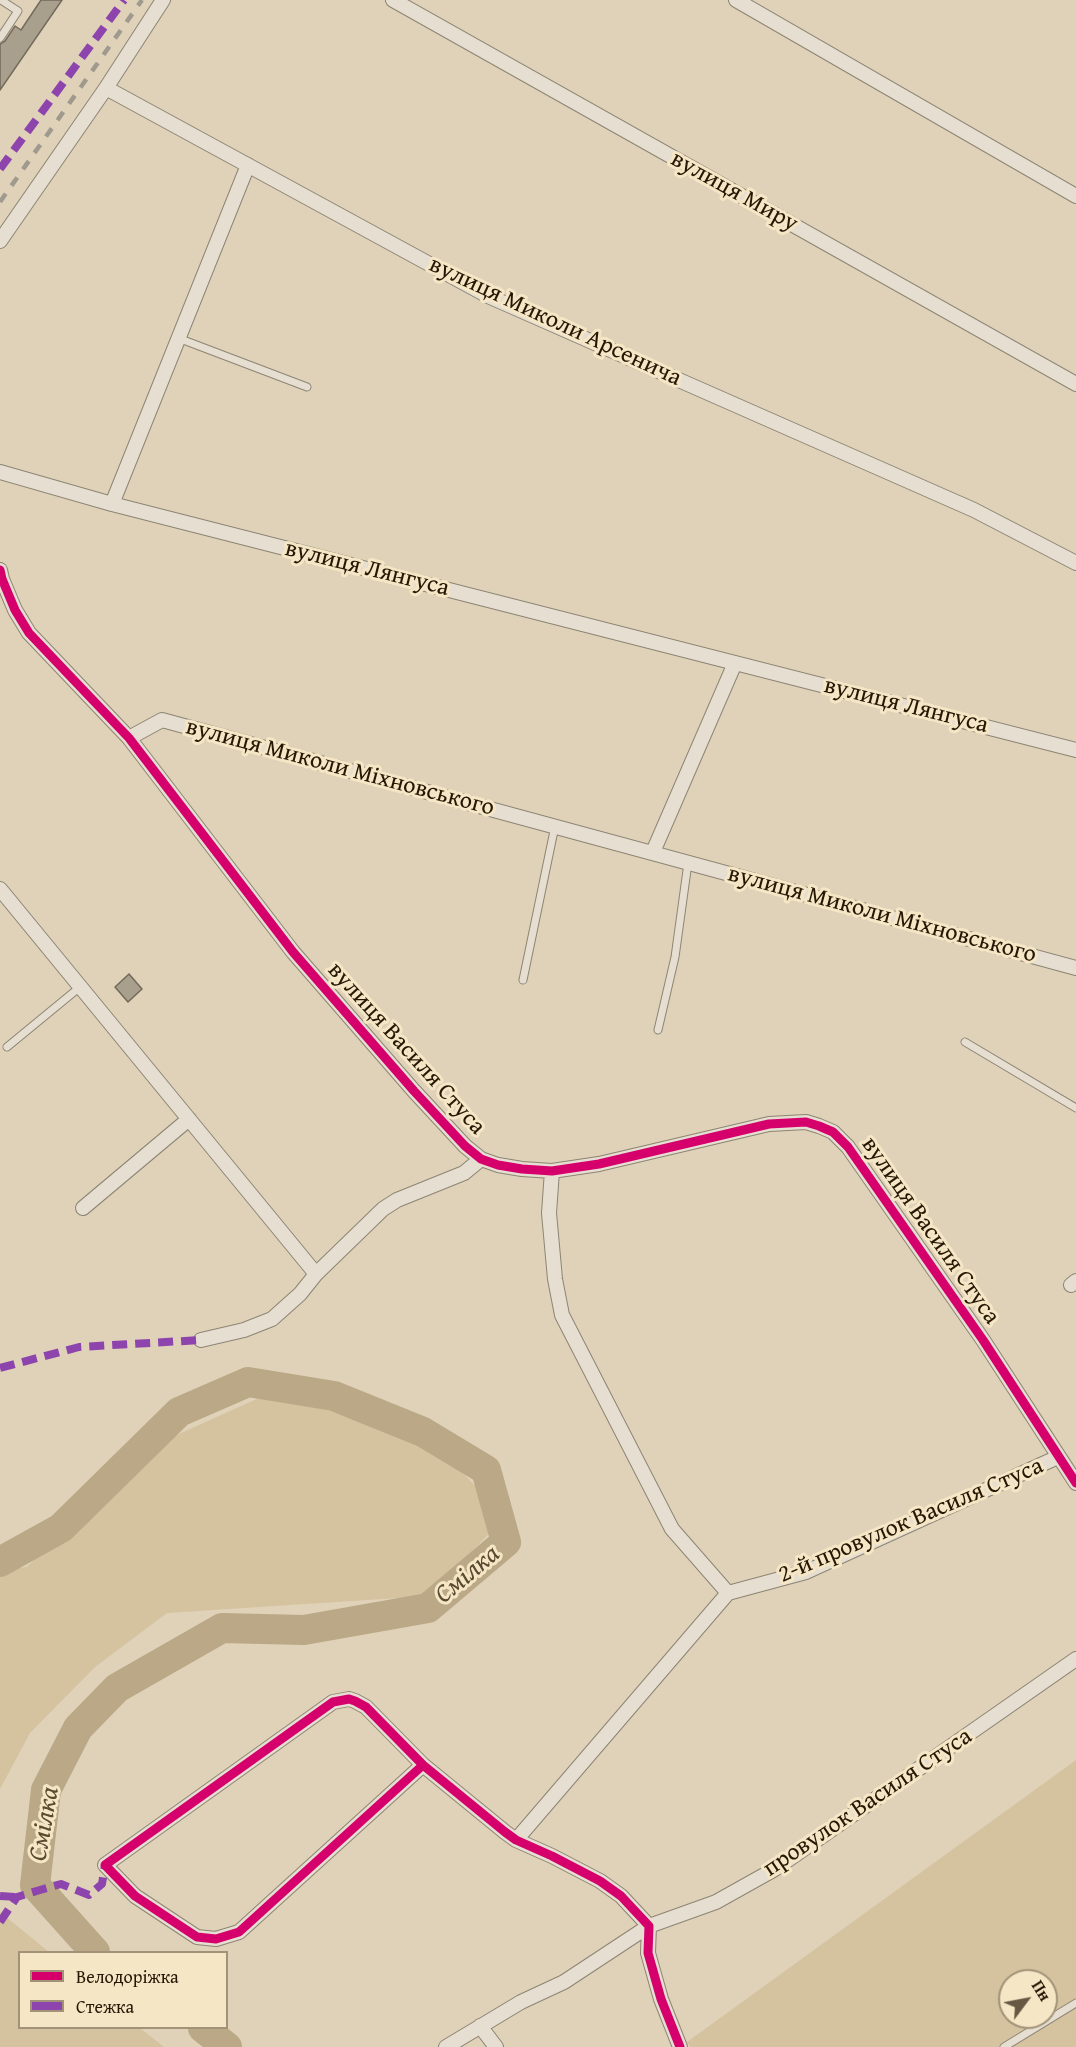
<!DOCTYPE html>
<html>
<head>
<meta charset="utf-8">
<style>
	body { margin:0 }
	#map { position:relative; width:1076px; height:2047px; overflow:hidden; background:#dfd2b8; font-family:"Gentium Book Plus",serif }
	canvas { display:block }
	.legend { position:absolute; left:18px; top:1951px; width:210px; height:78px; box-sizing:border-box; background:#f5e6c6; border:2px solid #a29378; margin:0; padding:8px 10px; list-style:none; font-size:18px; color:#251704 }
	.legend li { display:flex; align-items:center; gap:12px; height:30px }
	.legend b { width:30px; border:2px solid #a29378 }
	.north { position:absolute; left:998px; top:1969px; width:60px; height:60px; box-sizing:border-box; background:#f5e6c6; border:2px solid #a29378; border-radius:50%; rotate:58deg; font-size:16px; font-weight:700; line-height:24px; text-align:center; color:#251704 }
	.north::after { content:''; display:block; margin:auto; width:21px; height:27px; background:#665843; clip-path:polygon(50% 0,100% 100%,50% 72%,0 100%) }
</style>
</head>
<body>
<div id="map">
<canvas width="1076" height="2047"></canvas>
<ul class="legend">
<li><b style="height:8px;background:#d6006c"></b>Велодоріжка</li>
<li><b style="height:8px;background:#8e44ad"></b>Стежка</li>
</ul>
<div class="north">Пн</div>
</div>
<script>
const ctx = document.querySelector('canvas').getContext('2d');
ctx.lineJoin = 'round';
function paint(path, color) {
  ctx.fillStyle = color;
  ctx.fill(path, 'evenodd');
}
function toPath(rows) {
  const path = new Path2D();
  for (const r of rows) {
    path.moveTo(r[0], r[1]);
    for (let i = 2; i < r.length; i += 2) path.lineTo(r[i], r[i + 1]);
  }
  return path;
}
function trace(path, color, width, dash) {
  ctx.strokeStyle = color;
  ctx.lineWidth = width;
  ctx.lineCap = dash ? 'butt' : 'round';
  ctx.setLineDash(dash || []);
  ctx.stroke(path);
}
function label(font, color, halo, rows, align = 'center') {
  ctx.font = font + ' "Gentium Book Plus",serif';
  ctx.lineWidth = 6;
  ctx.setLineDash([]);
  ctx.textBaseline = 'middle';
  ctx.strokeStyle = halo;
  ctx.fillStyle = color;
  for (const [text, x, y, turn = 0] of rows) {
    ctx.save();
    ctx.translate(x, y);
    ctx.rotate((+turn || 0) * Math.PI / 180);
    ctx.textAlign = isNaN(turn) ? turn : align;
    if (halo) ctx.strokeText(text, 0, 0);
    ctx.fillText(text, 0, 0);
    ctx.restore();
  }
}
paint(toPath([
	[281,1388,415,1423,505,1517,429,1596,167,1613,95,1667,30,1733,0,1789,0,1570,27,1567,139,1452],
	[1076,1760,1076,2047,690,2047,687,2042],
	[1010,1981,1046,1981,1046,2017,1010,2017],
	[0,1912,49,1952,20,1952,20,2028,140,2028,164,2047,0,2047]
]), '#d5c3a0');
trace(toPath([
	[0,1562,61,1528,179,1412,248,1382,334,1396,423,1432,486,1470,506,1542,428,1608,304,1630,222,1628,117,1688,78,1728,46,1790,35,1885,95,1952],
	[203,2028,227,2047]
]), '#baa886', 30);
const building = toPath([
	[41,0,62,0,0,90,0,44,5,41,15,26,21,30,41,0],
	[129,974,142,989,128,1002,115,987,129,974]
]);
paint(building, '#a99f8d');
trace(building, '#736a5b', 1.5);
const service = toPath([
	[0,38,18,11,1,0],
	[178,338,307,387],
	[523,980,555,826],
	[658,1030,675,957,688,863],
	[965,1042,1076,1108],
	[7,1047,80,987],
	[1004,2047,1076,2003]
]);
const minor = toPath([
	[163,0,106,88,488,296,974,510,1076,563],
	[393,0,1076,384],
	[736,0,1076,196],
	[0,241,106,88],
	[0,472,112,504,1076,750],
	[112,504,248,165],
	[0,570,2,579,15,610,29,633,129,738,293,952,414,1091,465,1146,481,1159,498,1165,522,1169,552,1171,599,1164,769,1124,806,1122,819,1126,833,1132,848,1147,983,1340,1076,1483],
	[129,738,162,720,1076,968],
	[653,852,735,663],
	[0,889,316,1274],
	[552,1171,549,1213,555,1279,562,1315,672,1529,728,1593],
	[83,1208,189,1119],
	[1071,1285,1076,1281],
	[201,1340,244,1330,272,1319,300,1294,316,1274,383,1209,397,1200,464,1173,481,1159],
	[423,1765,239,1932,216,1939,197,1937,135,1896,105,1865,333,1702,349,1699,355,1701,366,1707,423,1765,505,1832,516,1840,552,1856,600,1881,621,1896,649,1926,648,1953,661,1999,680,2047],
	[516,1840,728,1593,806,1572,1058,1457],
	[480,2026,496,2047],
	[446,2047,521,2002,564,1982,649,1926,716,1902,775,1869,1076,1659]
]);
trace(service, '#8d8473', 9);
trace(minor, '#8d8473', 16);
trace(service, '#e5ded1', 7);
trace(minor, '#e5ded1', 14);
trace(toPath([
	[0,202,142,0]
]), '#9f998e', 4.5, [10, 10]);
trace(toPath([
	[0,169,124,0],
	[0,1368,79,1347,201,1340],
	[0,1896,17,1897],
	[0,1922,17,1897,40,1890,61,1884,89,1895,102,1884,105,1865]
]), '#8e44ad', 8, [15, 8]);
trace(toPath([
	[0,570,2,579,15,610,29,633,129,738,293,952,414,1091,465,1146,481,1159,498,1165,522,1169,552,1171,599,1164,769,1124,806,1122,819,1126,833,1132,848,1147,983,1340,1076,1483],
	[423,1765,239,1932,216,1939,197,1937,135,1896,105,1865,333,1702,349,1699,355,1701,366,1707,423,1765,505,1832,516,1840,552,1856,600,1881,621,1896,649,1926,648,1953,661,1999,680,2047]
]), '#d6006c', 9);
label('24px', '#251704', '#f5e6c6', [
	["вулиця Миру",734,192,29],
	["вулиця Миколи Арсенича",555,322,25],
	["вулиця Лянгуса",367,569,14],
	["вулиця Лянгуса",906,706,14],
	["вулиця Миколи Міхновського",340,768,15],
	["вулиця Миколи Міхновського",882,915,15],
	["вулиця Василя Стуса",406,1049,48],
	["вулиця Василя Стуса",930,1231,55],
	["2-й провулок Василя Стуса",911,1521,-23],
	["провулок Василя Стуса",868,1803,-34]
]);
label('italic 26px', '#5a4a2f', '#f5e6c6', [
	["Смілка",468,1575,-40],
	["Смілка",45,1824,-80]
]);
</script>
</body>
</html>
